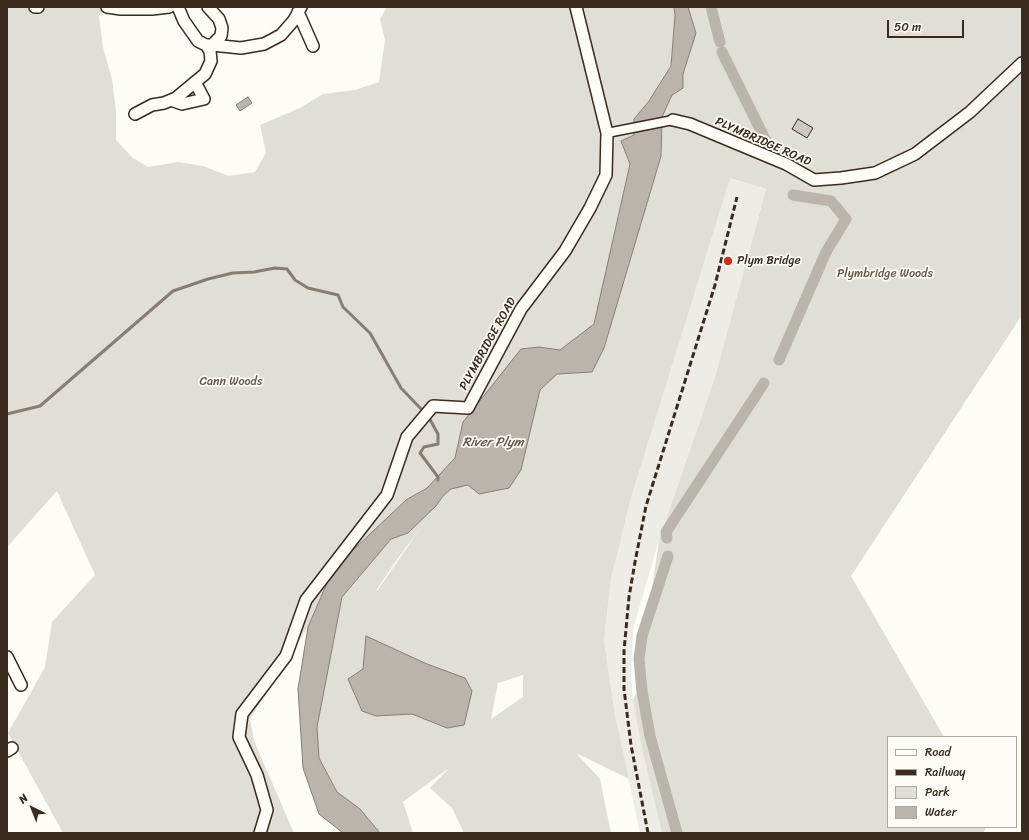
<!DOCTYPE html>
<html>
<head>
<meta charset="utf-8">
<style>
	body { margin:0 }
	#map { position:relative; width:1029px; height:840px; overflow:hidden; background:#fdfcf7; font-family:Sriracha,sans-serif }
	canvas { display:block }
	.frame { position:absolute; inset:0; border:8px solid #3b2a1e; pointer-events:none }
	.legend { position:absolute; left:887px; top:736px; width:130px; height:92px; box-sizing:border-box; background:#fdfcf7; border:1px solid #afa8a0; margin:0; padding:5px 7px; list-style:none; font-size:12px; color:#3b2a1e }
	.legend li { display:flex; align-items:center; gap:8px; height:20px }
	.legend b { width:20px; border:1px solid #afa8a0 }
	.north { position:absolute; left:12px; top:788px; width:40px; height:40px; -webkit-text-stroke:3px #fdfcf7; paint-order:stroke; rotate:317deg; font-size:11px; font-weight:700; line-height:16px; text-align:center; color:#3b2a1e }
	.north::after { content:''; display:block; margin:auto; width:14px; height:18px; background:#3b2a1e; clip-path:polygon(50% 0,100% 100%,50% 72%,0 100%) }
	.scale { position:absolute; left:887px; top:20px; width:77px; height:18px; box-sizing:border-box; border:2px solid #3b2a1e; border-top:0; padding-left:5px; font-size:12px; line-height:14px; white-space:nowrap; color:#3b2a1e; -webkit-text-stroke:3px #fdfcf7; paint-order:stroke }
</style>
</head>
<body>
<div id="map">
<canvas width="1029" height="840"></canvas>
<div class="frame"></div>
<ul class="legend">
<li><b style="height:5px;background:#fdfcf7"></b>Road</li>
<li><b style="height:5px;background:#3b2a1e"></b>Railway</li>
<li><b style="height:11px;background:#e1ded7"></b>Park</li>
<li><b style="height:11px;background:#bbb4ad"></b>Water</li>
</ul>
<div class="north">N</div>
<div class="scale">50 m</div>
</div>
<script>
const ctx = document.querySelector('canvas').getContext('2d');
ctx.lineJoin = 'round';
function paint(path, color) {
  ctx.fillStyle = color;
  ctx.fill(path, 'evenodd');
}
function toPath(rows) {
  const path = new Path2D();
  for (const r of rows) {
    path.moveTo(r[0], r[1]);
    for (let i = 2; i < r.length; i += 2) path.lineTo(r[i], r[i + 1]);
  }
  return path;
}
function trace(path, color, width, dash) {
  ctx.strokeStyle = color;
  ctx.lineWidth = width;
  ctx.lineCap = dash ? 'butt' : 'round';
  ctx.setLineDash(dash || []);
  ctx.stroke(path);
}
function label(font, color, halo, rows, align = 'center') {
  ctx.font = font + ' Sriracha,sans-serif';
  ctx.lineWidth = 3.5;
  ctx.setLineDash([]);
  ctx.textBaseline = 'middle';
  ctx.strokeStyle = halo;
  ctx.fillStyle = color;
  for (const [text, x, y, turn = 0] of rows) {
    ctx.save();
    ctx.translate(x, y);
    ctx.rotate((+turn || 0) * Math.PI / 180);
    ctx.textAlign = isNaN(turn) ? turn : align;
    if (halo) ctx.strokeText(text, 0, 0);
    ctx.fillText(text, 0, 0);
    ctx.restore();
  }
}
paint(toPath([
	[729,178,766,189,715,377,659,540,633,629,631,676,633,700,662,833,640,833,615,715,604,640,611,579,631,498]
]), '#efece7');
paint(toPath([
	[7,7,106,7,99,16,103,47,112,79,116,110,116,140,133,158,148,167,178,162,203,166,229,176,255,172,266,153,260,125,300,108,323,94,355,90,379,82,385,40,380,19,387,7,674,7,675,15,671,66,649,101,634,119,634,135,621,141,630,164,594,324,560,350,539,347,463,422,455,458,427,488,406,500,352,551,327,583,308,627,250,719,254,741,294,833,63,833,8,733,45,667,52,622,95,575,57,491,7,547],
	[688,7,1022,7,1022,315,851,576,944,737,888,737,888,827,986,827,983,833,662,833,643,753,633,700,643,678,646,632,659,540,715,377,766,189,730,178,631,498,611,579,604,640,615,715,629,779,576,753,600,779,611,833,464,833,452,808,430,788,449,768,403,802,413,833,380,833,360,809,337,792,319,759,317,727,342,597,391,539,408,533,436,506,443,496,451,489,521,470,540,390,557,374,592,371,604,348,661,156,662,117,672,95,683,88,683,74,696,33],
	[422,526,377,591,376,591,393,565],
	[523,675,523,697,491,719,498,683]
]), '#e1ded7');
const water = toPath([
	[674,7,688,7,696,33,683,74,683,88,672,95,662,117,661,156,604,348,592,372,557,374,540,390,521,470,509,488,479,494,468,485,451,489,443,496,436,506,408,533,391,539,342,597,317,727,319,758,337,792,360,809,380,833,343,833,319,814,303,768,298,689,308,627,327,583,352,551,406,500,427,488,455,458,463,422,521,349,539,347,560,350,594,324,630,164,621,141,634,135,634,119,649,101,671,66,675,15,674,7],
	[248,97,252,103,240,111,236,105,248,97],
	[366,636,427,664,465,678,472,691,464,725,447,728,412,714,376,716,362,711,348,679,363,669,366,636]
]);
paint(water, '#bbb4ad');
trace(water, '#887d74', 1);
trace(toPath([
	[7,414,40,406,173,291,208,279,233,273,254,272,275,268,287,269,295,280,308,288,338,295,343,307,370,333,401,388,424,412],
	[428,416,438,434,438,444,424,447,420,453,438,477,438,480]
]), '#887d74', 3);
trace(toPath([
	[711,7,720,42],
	[722,52,773,155],
	[779,360,826,252,846,219,831,201,793,195],
	[667,538,666,532,764,383],
	[668,556,642,636,639,659,642,691,650,736,677,833]
]), '#bbb4ad', 11);
const building = toPath([
	[798,119,813,128,807,138,792,129,798,119]
]);
paint(building, '#cdc8c2');
trace(building, '#3b2a1e', 1);
const pedestrian = toPath([
	[607,133,673,120]
]);
const minor = toPath([
	[35,7,38,7],
	[107,7,121,9,152,9,169,7],
	[178,7,184,21,198,41,206,45,212,45,221,36,222,28,219,19,208,7],
	[298,12,313,46],
	[212,45,241,48,264,44,281,35,294,20,301,7],
	[171,100,182,104,204,99,195,82],
	[135,114,152,105,164,103,176,98,205,74,211,61,210,51,206,45],
	[673,120,690,124,786,164,814,180,841,178,875,173,915,154,970,112,1022,63],
	[7,657,21,685],
	[7,751,12,748],
	[260,833,267,810,257,775,239,737,242,714,286,656,306,600,387,495,407,437,433,406,468,408,521,309,565,251,590,208,606,175,607,133,576,7]
]);
trace(pedestrian, '#3b2a1e', 11);
trace(minor, '#3b2a1e', 14);
trace(pedestrian, '#fdfcf7', 8);
trace(minor, '#fdfcf7', 11);
trace(toPath([
	[648,833,631,745,624,689,624,651,629,597,635,562,646,506,715,285,737,197]
]), '#3b2a1e', 3, [6, 3]);
for (const [x, y, r, color] of [
	[728,261,5,"#c8321e"]
]) {
  const dot = new Path2D();
  dot.arc(x, y, r, 0, 2 * Math.PI);
  ctx.fillStyle = color;
  ctx.fill(dot);
  trace(dot, '#fdfcf7', 1.5);
}
label('12px', '#3b2a1e', '#fdfcf7', [
	["PLYMBRIDGE ROAD",763,142,24],
	["PLYMBRIDGE ROAD",488,344,-61]
]);
label('12px', '#3b2a1e', '#fdfcf7', [
	["Plym Bridge",737,261]
], 'left');
label('12px', '#64574c', '#fdfcf7', [
	["Plymbridge Woods",885,274],
	["Cann Woods",231,382]
]);
label('italic 13px', '#615349', '#fdfcf7', [
	["River Plym",493,443]
]);
</script>
</body>
</html>
